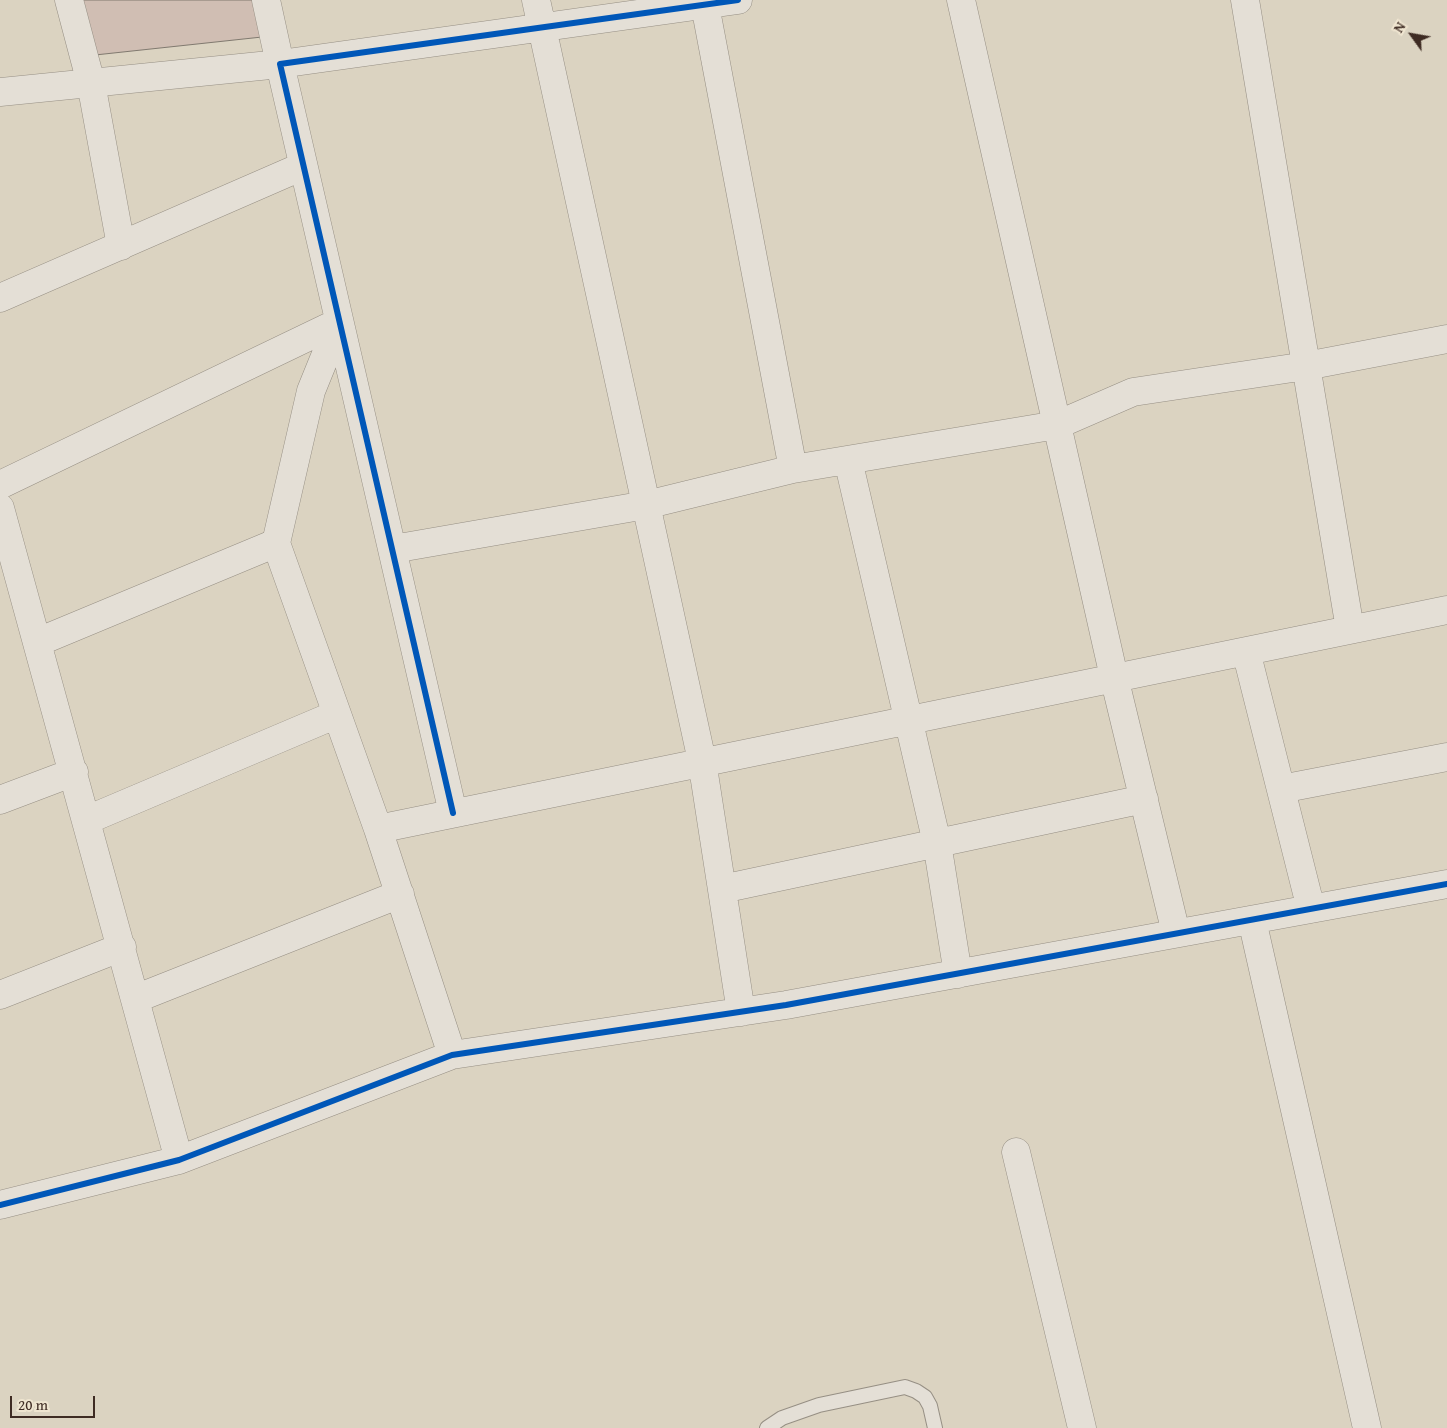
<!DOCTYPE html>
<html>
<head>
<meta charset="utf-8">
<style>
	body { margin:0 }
	#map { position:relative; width:1447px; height:1428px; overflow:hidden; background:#dbd3c1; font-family:"Gentium Book Plus",serif }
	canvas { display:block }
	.north { position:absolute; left:1387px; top:10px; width:50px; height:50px; -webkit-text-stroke:4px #efe5d0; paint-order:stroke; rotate:302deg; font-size:14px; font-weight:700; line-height:20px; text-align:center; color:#3e2b23 }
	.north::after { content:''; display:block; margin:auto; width:18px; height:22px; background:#3e2b23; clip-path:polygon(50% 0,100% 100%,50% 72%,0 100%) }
	.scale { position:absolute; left:10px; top:1396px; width:85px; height:22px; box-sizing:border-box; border:2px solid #3e2b23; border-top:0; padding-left:6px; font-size:15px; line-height:18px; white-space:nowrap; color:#3e2b23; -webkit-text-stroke:4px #efe5d0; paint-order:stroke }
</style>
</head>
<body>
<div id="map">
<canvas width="1447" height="1428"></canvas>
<div class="north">N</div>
<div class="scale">20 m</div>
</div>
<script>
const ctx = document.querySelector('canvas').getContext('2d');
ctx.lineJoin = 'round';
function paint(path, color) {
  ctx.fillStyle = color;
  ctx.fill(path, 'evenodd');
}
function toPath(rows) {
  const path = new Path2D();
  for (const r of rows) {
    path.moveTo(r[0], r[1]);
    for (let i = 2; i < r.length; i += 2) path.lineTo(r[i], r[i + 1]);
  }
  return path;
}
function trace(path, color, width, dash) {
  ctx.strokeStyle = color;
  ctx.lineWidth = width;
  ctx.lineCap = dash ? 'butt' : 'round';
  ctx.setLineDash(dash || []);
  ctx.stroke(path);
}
const building = toPath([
	[80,0,253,0,262,37,95,55,80,0]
]);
paint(building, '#d0beb3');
trace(building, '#80796f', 1);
const service = toPath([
	[767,1428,782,1418,819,1405,905,1387,916,1391,925,1397,930,1406,935,1428]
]);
const minor = toPath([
	[69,0,91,83,121,246],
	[536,0,702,761,741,1012],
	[704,0,793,469,1057,425,1133,392,1306,366,1447,339],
	[961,0,1114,677,1176,933],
	[1245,0,1350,629],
	[0,92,280,64,266,0],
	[0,298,303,166],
	[339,322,311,391,276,543,378,829,452,1055],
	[848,460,937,843,958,974],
	[0,485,339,322],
	[0,508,179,1160],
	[393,549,646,505,793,469],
	[38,642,276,543],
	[1246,651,1311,909],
	[1281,789,1447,757],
	[0,800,74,772],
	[453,813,280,64,738,0],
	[87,820,337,714],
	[378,829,1447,610],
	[722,889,1144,799],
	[1252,920,1367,1428],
	[0,995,122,947],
	[135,999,400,894],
	[1016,1152,1082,1428],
	[0,1205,179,1160,452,1055,786,1005,1447,884]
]);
trace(service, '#968f84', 16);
trace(minor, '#968f84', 29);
trace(service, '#e4dfd6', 14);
trace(minor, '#e4dfd6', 28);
trace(toPath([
	[453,813,280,64,738,0],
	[0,1205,179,1160,452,1055,786,1005,1447,884]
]), '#0057b8', 6);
</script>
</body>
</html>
